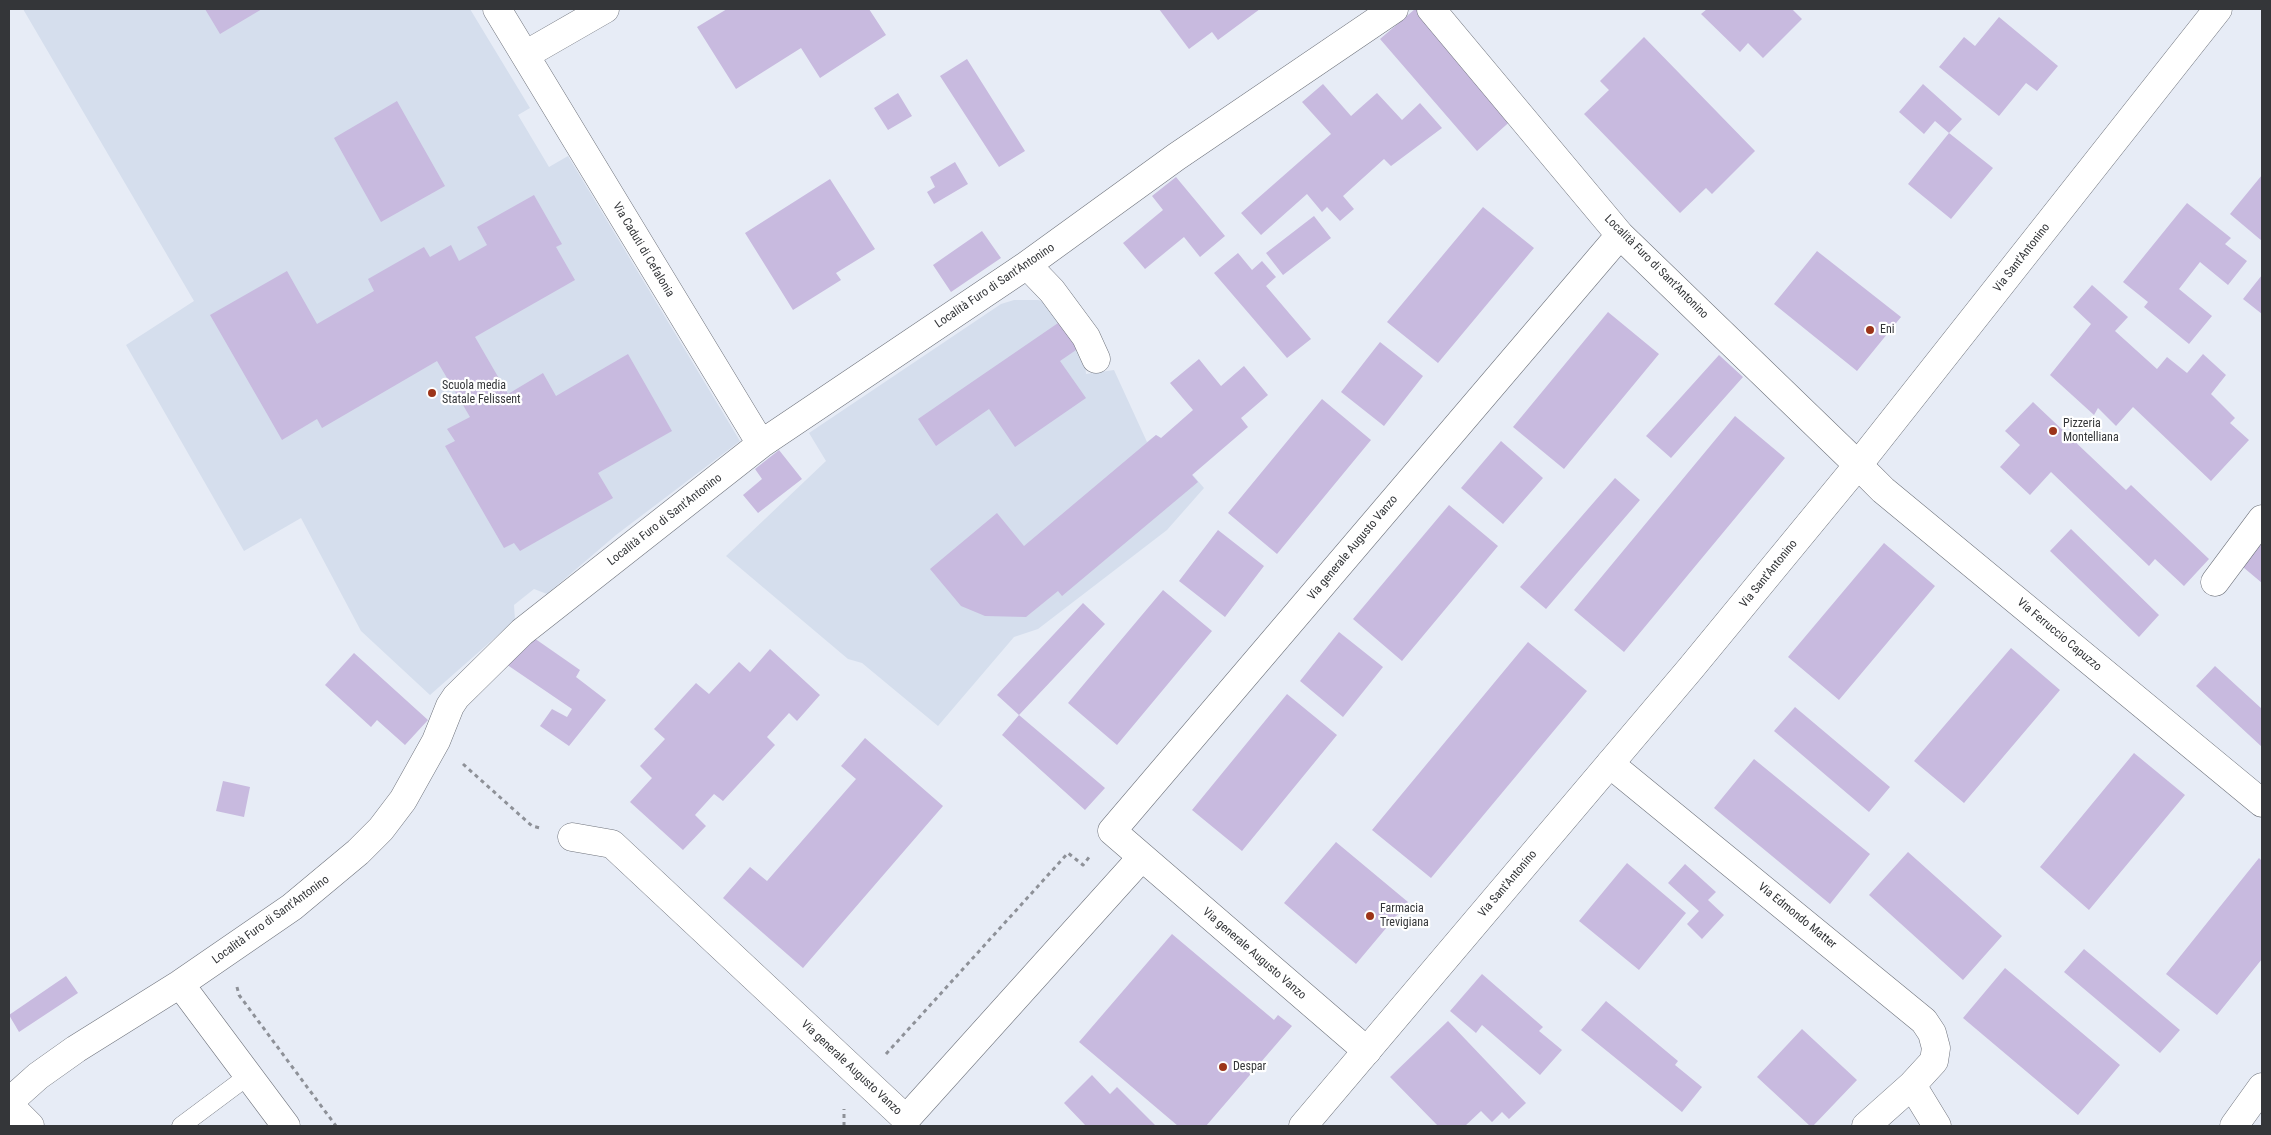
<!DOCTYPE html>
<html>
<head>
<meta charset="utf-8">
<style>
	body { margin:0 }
	#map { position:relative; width:2271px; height:1135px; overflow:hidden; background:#e7ecf6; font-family:"Roboto Condensed",sans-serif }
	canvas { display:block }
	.frame { position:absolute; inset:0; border:10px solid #343639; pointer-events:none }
</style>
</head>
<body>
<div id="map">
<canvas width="2271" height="1135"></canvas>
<div class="frame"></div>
</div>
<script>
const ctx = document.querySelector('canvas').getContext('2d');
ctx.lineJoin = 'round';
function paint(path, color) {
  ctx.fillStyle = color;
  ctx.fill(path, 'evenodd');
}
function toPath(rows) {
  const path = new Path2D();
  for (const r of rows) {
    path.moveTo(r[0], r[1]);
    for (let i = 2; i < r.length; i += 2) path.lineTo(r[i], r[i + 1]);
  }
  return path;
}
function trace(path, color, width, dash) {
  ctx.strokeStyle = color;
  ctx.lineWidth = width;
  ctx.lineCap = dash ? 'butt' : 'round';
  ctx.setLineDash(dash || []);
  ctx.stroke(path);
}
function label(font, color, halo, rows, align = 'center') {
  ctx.font = font + ' "Roboto Condensed",sans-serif';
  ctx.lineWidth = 4.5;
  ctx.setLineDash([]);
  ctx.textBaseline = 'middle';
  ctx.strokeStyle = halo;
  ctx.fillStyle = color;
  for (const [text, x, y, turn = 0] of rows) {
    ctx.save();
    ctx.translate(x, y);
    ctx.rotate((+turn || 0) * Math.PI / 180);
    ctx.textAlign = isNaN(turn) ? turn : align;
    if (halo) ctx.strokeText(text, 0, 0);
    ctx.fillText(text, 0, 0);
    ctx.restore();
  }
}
paint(toPath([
	[23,9,470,9,530,108,518,115,549,167,568,156,740,441,616,535,547,594,534,589,514,605,515,620,430,695,361,631,301,518,244,551,126,345,194,301],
	[1014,300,1038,300,1054,304,1083,346,1086,374,1114,370,1147,442,1156,435,1161,438,1204,488,1167,530,1038,629,1014,637,938,726,862,663,848,659,726,556,826,461,809,433,1001,304]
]), '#d5deed');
paint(toPath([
	[205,9,262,9,220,34],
	[727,9,869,9,886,35,820,78,801,48,736,89,697,27],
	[1159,9,1260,9,1218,40,1212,32,1189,49],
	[1415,9,1422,9,1515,117,1477,151,1380,39],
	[1707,9,1792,9,1802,19,1763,58,1748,43,1740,52,1701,14],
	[1999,17,2058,66,2037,91,2026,83,1999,116,1939,67,1964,37,1975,46],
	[1644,37,1755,151,1712,194,1706,188,1680,213,1584,114,1609,90,1600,81],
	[967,59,1025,151,999,167,940,76],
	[1323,84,1351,116,1377,93,1402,120,1420,103,1442,128,1391,166,1384,159,1343,196,1354,209,1340,221,1327,207,1322,212,1307,194,1261,235,1241,213,1331,134,1302,102],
	[1923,84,1962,119,1949,133,1935,121,1924,134,1899,112],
	[898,93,912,116,888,130,874,108],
	[397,101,445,186,381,222,334,138],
	[1949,133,1993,168,1951,219,1908,184],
	[955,162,968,184,934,204,927,192,935,187,930,177],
	[2262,175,2262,241,2230,214],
	[1176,177,1225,236,1200,257,1184,237,1145,269,1123,243,1163,210,1152,196],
	[830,179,875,249,836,273,841,280,793,310,745,233],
	[534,195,562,244,556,247,575,280,475,337,508,394,543,373,556,396,628,354,672,431,598,473,613,498,520,551,514,543,504,548,445,446,455,441,447,429,470,417,437,361,322,428,317,419,282,440,210,315,287,271,317,324,374,291,368,279,424,247,430,257,451,245,459,261,487,245,477,227],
	[2187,203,2231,238,2225,244,2247,261,2228,285,2200,262,2179,289,2212,316,2189,344,2144,307,2148,302,2123,282],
	[1483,207,1534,248,1438,363,1387,322],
	[1314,216,1331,238,1283,275,1266,253],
	[982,231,1001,258,951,292,933,265],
	[1817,251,1901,317,1857,371,1774,304],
	[1238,253,1252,270,1262,261,1276,277,1266,286,1311,339,1287,358,1214,273],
	[2262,275,2262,314,2243,299],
	[2092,285,2128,317,2115,331,2157,369,2167,357,2187,373,2203,354,2226,375,2211,394,2235,418,2230,423,2249,440,2211,481,2133,407,2116,426,2098,408,2094,415,2050,375,2091,324,2073,307],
	[1608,312,1659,354,1564,469,1513,427],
	[1061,321,1079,348,1060,361,1086,398,1015,447,989,409,936,446,918,419],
	[1380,342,1423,376,1384,426,1341,392],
	[1719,355,1743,377,1671,458,1646,436],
	[1199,359,1221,386,1244,366,1268,395,1241,418,1248,427,1192,475,1198,482,1062,596,1058,591,1026,617,985,616,961,606,930,569,997,513,1024,546,1156,435,1161,438,1193,410,1170,383],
	[1322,399,1371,440,1277,554,1228,513],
	[2033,402,2126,490,2131,485,2209,559,2184,586,2155,559,2149,566,2051,472,2030,495,2000,467,2020,445,2005,431],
	[1735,416,1785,458,1624,652,1574,610],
	[1501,441,1543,478,1503,524,1461,488],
	[779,450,802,479,758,513,743,495,762,479,755,469],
	[1615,478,1640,500,1546,609,1520,587],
	[1449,505,1498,546,1402,661,1353,619],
	[2071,529,2159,615,2139,637,2050,551],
	[1218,530,1264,566,1225,617,1179,581],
	[2262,531,2262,583,2237,562],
	[1884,543,1935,586,1839,700,1788,657],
	[1163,590,1212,631,1117,745,1068,703],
	[1083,603,1105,624,1019,715,997,695],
	[1339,632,1383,667,1343,717,1300,681],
	[534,638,580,670,576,677,606,700,569,746,540,726,552,709,567,717,572,709,503,662],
	[1528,642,1587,691,1431,878,1372,830],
	[2011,648,2060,690,1964,803,1914,761],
	[770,649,820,695,797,721,789,713,767,737,775,745,723,801,714,794,695,815,706,826,683,850,630,802,652,778,640,766,665,739,654,729,696,683,709,694,739,662,750,672],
	[354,653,428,720,405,745,377,720,371,727,325,685],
	[2215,666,2262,709,2262,747,2196,686],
	[1287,694,1337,735,1242,851,1192,810],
	[1795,707,1890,787,1869,812,1774,731],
	[1019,715,1105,788,1085,810,1002,735],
	[865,738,943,806,803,968,723,898,750,867,767,881,856,779,841,766],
	[2134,753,2185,795,2089,910,2040,867],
	[1754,759,1870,854,1830,904,1714,808],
	[223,781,250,787,244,817,216,811],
	[1336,842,1408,902,1356,964,1284,903],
	[1908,852,2002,936,1963,980,1869,895],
	[2259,858,2262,861,2262,959,2217,1015,2166,974],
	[1627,863,1686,913,1639,970,1579,921],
	[1685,864,1716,892,1708,900,1724,915,1702,939,1687,924,1699,911,1668,883],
	[1172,934,1274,1020,1278,1015,1292,1026,1206,1126,1178,1126,1079,1042],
	[2084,949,2180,1030,2160,1053,2064,972],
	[2005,968,2120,1065,2078,1115,1963,1018],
	[1482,974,1543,1027,1539,1031,1562,1050,1540,1075,1482,1025,1476,1033,1450,1011],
	[66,976,78,993,19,1032,9,1015],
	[1606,1001,1678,1061,1675,1065,1702,1087,1682,1112,1581,1030],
	[1448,1021,1526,1103,1509,1119,1502,1112,1492,1122,1481,1111,1465,1126,1438,1126,1390,1077],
	[1802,1029,1857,1080,1813,1126,1810,1126,1757,1077],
	[1092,1075,1110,1094,1117,1087,1156,1126,1086,1126,1064,1103]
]), '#c8badf');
const lane = toPath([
	[181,1126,248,1076]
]);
const street = toPath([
	[497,9,761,444],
	[1431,9,1620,235,1858,465,1883,490,2262,803],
	[525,55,605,9],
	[1027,265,1052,291,1086,337,1096,359],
	[2215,582,2262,519],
	[1610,764,1924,1021,1932,1033,1936,1048,1934,1061,1912,1085,1937,1126],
	[572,837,612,844,906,1119,1142,857],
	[180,984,286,1126],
	[1367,1051,1112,831,1620,235],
	[9,1102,38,1076,76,1049,180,984,292,907,358,852,381,829,403,800,436,741,450,706,456,697,522,632,761,444,1027,265,1176,157,1394,9],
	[9,1105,30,1126],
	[1866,1126,1912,1085],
	[2234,1126,2262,1087]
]);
const secondary = toPath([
	[1303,1126,1691,668,1858,465,2218,9]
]);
trace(lane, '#6f737c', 19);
trace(street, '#6f737c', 29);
trace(secondary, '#6f737c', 29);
trace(toPath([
	[463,764,532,826,540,828],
	[237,987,239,995,336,1126],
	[886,1054,1068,853,1083,865,1090,856],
	[844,1126,844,1109]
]), '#8e9198', 3, [4, 4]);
trace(lane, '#fff', 18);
trace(street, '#fff', 28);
trace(secondary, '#fff', 28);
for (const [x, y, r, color] of [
	[1870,330,5,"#9c3419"],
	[432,393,5,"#9c3419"],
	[2053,431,5,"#9c3419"],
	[1370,916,5,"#9c3419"],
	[1223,1067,5,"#9c3419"]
]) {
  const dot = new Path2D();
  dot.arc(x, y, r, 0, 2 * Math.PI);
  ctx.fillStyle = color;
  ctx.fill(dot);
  trace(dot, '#fff', 2);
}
label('12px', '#343639', '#fff', [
	["Via Caduti di Cefalonia",643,250,59],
	["Via Sant'Antonino",2022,258,-52],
	["Località Furo di Sant'Antonino",1656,267,45],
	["Località Furo di Sant'Antonino",995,286,-34],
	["Località Furo di Sant'Antonino",665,520,-38],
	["Via generale Augusto Vanzo",1353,548,-50],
	["Via Sant'Antonino",1769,574,-51],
	["Via Ferruccio Capuzzo",2059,635,40],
	["Via Sant'Antonino",1508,884,-50],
	["Via Edmondo Matter",1797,916,39],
	["Località Furo di Sant'Antonino",271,920,-36],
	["Via generale Augusto Vanzo",1254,954,41],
	["Via generale Augusto Vanzo",851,1068,43]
]);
label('12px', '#343639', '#fff', [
	["Eni",1880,330],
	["Scuola media",442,386],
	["Statale Felissent",442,400],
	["Pizzeria",2063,424],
	["Montelliana",2063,438],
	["Farmacia",1380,909],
	["Trevigiana",1380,923],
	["Despar",1233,1067]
], 'left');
</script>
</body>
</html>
